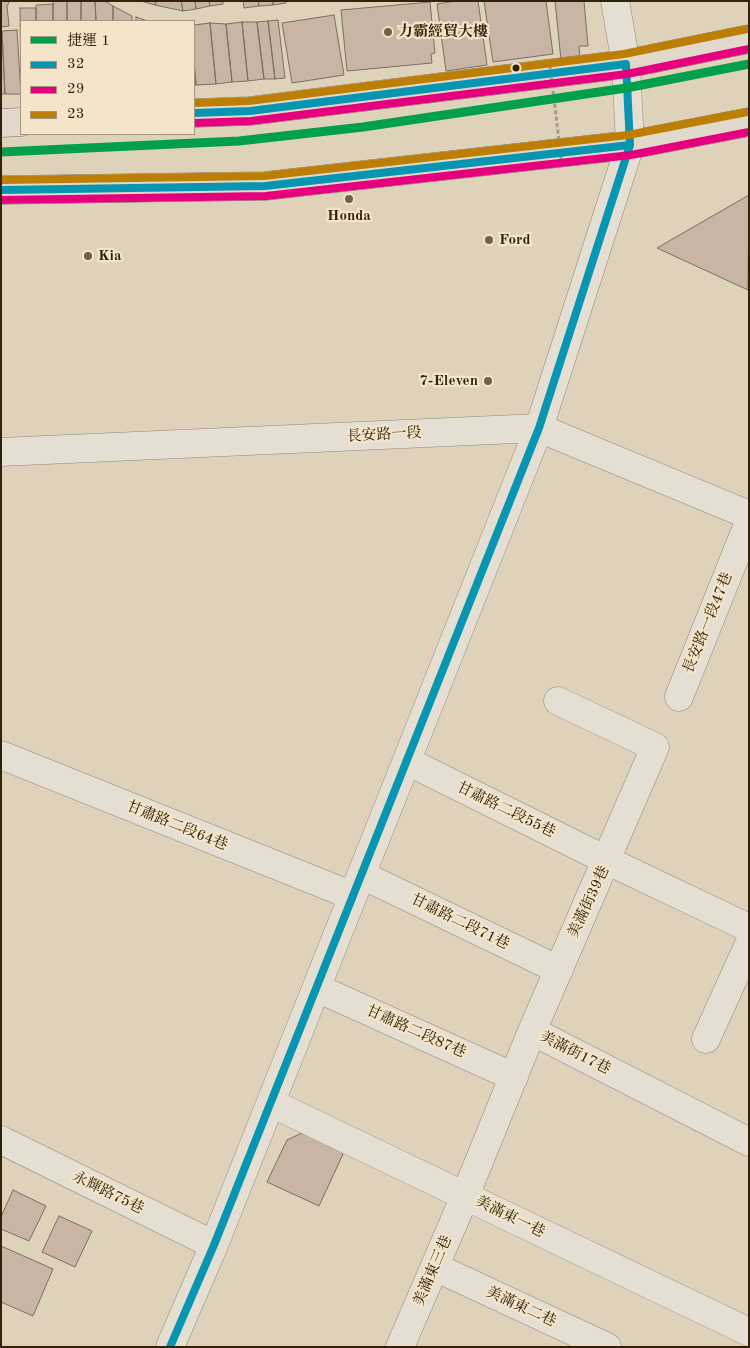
<!DOCTYPE html>
<html>
<head>
<meta charset="utf-8">
<style>
	body { margin:0 }
	#map { position:relative; width:750px; height:1348px; overflow:hidden; background:#dfd2bb; font-family:"Old Standard TT","Noto Serif TC",serif }
	canvas { display:block }
	.frame { position:absolute; inset:0; border:2px solid #32220a; pointer-events:none }
	.legend { position:absolute; left:20px; top:20px; width:175px; height:115px; box-sizing:border-box; background:#f4e4c9; border:1px solid #a6967d; margin:0; padding:6px 9px; list-style:none; font-size:15px; color:#32220a }
	.legend li { display:flex; align-items:center; gap:10px; height:25px }
	.legend b { width:25px; border:1px solid #a6967d }
</style>
</head>
<body>
<div id="map">
<canvas width="750" height="1348"></canvas>
<div class="frame"></div>
<ul class="legend">
<li><b style="height:6px;background:#029f4d"></b>捷運 1</li>
<li><b style="height:6px;background:#0895b1"></b>32</li>
<li><b style="height:6px;background:#e5007d"></b>29</li>
<li><b style="height:6px;background:#bc7e03"></b>23</li>
</ul>
</div>
<script>
const ctx = document.querySelector('canvas').getContext('2d');
ctx.lineJoin = 'round';
function paint(path, color) {
  ctx.fillStyle = color;
  ctx.fill(path, 'evenodd');
}
function toPath(rows) {
  const path = new Path2D();
  for (const r of rows) {
    path.moveTo(r[0], r[1]);
    for (let i = 2; i < r.length; i += 2) path.lineTo(r[i], r[i + 1]);
  }
  return path;
}
function trace(path, color, width, dash) {
  ctx.strokeStyle = color;
  ctx.lineWidth = width;
  ctx.lineCap = dash ? 'butt' : 'round';
  ctx.setLineDash(dash || []);
  ctx.stroke(path);
}
function label(font, color, halo, rows, align = 'center') {
  ctx.font = font + ' "Old Standard TT","Noto Serif TC",serif';
  ctx.lineWidth = 4.5;
  ctx.setLineDash([]);
  ctx.textBaseline = 'middle';
  ctx.strokeStyle = halo;
  ctx.fillStyle = color;
  for (const [text, x, y, turn = 0] of rows) {
    ctx.save();
    ctx.translate(x, y);
    ctx.rotate((+turn || 0) * Math.PI / 180);
    ctx.textAlign = isNaN(turn) ? turn : align;
    if (halo) ctx.strokeText(text, 0, 0);
    ctx.fillText(text, 0, 0);
    ctx.restore();
  }
}
const building = toPath([
	[1,1,10,1,7,6,9,26,1,27,1,1],
	[53,1,67,1,67,21,53,21,53,1],
	[67,1,81,1,81,21,67,21,67,1],
	[81,1,95,1,96,21,81,21,81,1],
	[95,1,105,1,113,6,113,21,96,21,95,1],
	[141,1,156,1,155,5,141,1],
	[156,1,181,1,183,11,155,5,156,1],
	[181,1,195,1,196,9,183,11,181,1],
	[195,1,209,1,210,6,196,9,195,1],
	[209,1,223,1,223,4,210,6,209,1],
	[243,1,258,1,259,6,244,8,243,1],
	[258,1,273,1,273,5,259,6,258,1],
	[273,1,286,1,286,3,273,5,273,1],
	[456,1,478,1,487,65,446,71,437,4,456,1],
	[484,1,546,1,553,54,493,62,484,1],
	[555,1,584,1,588,46,579,46,580,58,561,60,555,1],
	[430,2,435,53,431,54,432,63,347,71,341,10,430,2],
	[53,4,53,21,36,21,36,5,53,4],
	[113,6,132,16,132,21,113,21,113,6],
	[20,8,36,8,36,21,21,21,21,94,20,8],
	[334,15,344,75,292,83,282,23,334,15],
	[136,17,148,21,136,21,136,17],
	[278,20,285,78,275,79,268,21,278,20],
	[268,21,275,79,264,79,257,22,268,21],
	[242,22,257,22,264,79,248,81,242,22],
	[242,22,248,81,232,82,226,24,242,22],
	[210,23,226,24,232,82,216,84,210,23],
	[210,23,216,84,196,85,194,61,194,25,210,23],
	[17,30,21,94,5,94,2,31,17,30],
	[1,31,2,31,5,94,1,94,1,31],
	[194,61,196,85,194,86,194,61],
	[749,195,748,290,657,248,749,195],
	[302,1133,344,1152,319,1206,267,1182,287,1140,302,1133],
	[13,1190,46,1206,29,1241,1,1229,1,1217,13,1190],
	[59,1216,92,1231,75,1267,42,1252,59,1216],
	[1,1246,53,1269,33,1316,1,1302,1,1246]
]);
paint(building, '#c8b5a5');
trace(building, '#797061', 1);
const minor = toPath([
	[1,452,539,428,749,515],
	[679,697,749,522],
	[1,755,353,896],
	[407,761,606,860,749,928],
	[362,875,559,970],
	[317,988,514,1077],
	[532,1031,749,1142],
	[706,1039,749,944],
	[271,1103,749,1332],
	[1,1140,214,1245],
	[435,1267,607,1347],
	[170,1347,214,1245,539,428,630,145,626,64,615,1],
	[400,1347,465,1196,532,1031,655,747,558,701]
]);
const major = toPath([
	[194,113,250,111,626,64,749,39],
	[1,123,21,122],
	[1,190,265,186,630,145,749,122]
]);
trace(minor, '#918878', 29);
trace(major, '#797061', 29);
trace(minor, '#e5ded3', 28);
trace(major, '#e1d9cb', 28);
trace(toPath([
	[550,65,562,166]
]), '#a49c91', 3, [4, 2.5]);
trace(toPath([
	[1,190,265,186,630,145],
	[170,1347,214,1245,539,428,630,145,626,64,250,111,194,113]
]), '#0895b1', 8);
trace(toPath([
	[194,123,251,121,627,74,749,49],
	[1,200,266,196,631,155,749,132]
]), '#e5007d', 8);
trace(toPath([
	[194,103,249,101,624,54,747,29],
	[1,180,264,176,628,135,747,112]
]), '#bc7e03', 8);
trace(toPath([
	[1,152,239,141,363,127,626,88,749,64]
]), '#029f4d', 9);
for (const [x, y, r, color] of [
	[388,32,5,"#6f6048"],
	[516,68,4.5,"#32220a"],
	[349,199,5,"#6f6048"],
	[489,240,5,"#6f6048"],
	[88,256,5,"#6f6048"],
	[488,381,5,"#6f6048"]
]) {
  const dot = new Path2D();
  dot.arc(x, y, r, 0, 2 * Math.PI);
  ctx.fillStyle = color;
  ctx.fill(dot);
  trace(dot, '#f4e4c9', 2);
}
label('bold 15px', '#32220a', '#f4e4c9', [
	["力霸經貿大樓",398,32],
	["Honda",349,216,"center"],
	["Ford",499,240],
	["Kia",98,256],
	["7-Eleven",478,381,"right"]
], 'left');
label('15px', '#32220a', '#f4e4c9', [
	["長安路一段",384,435,-3],
	["長安路一段47巷",708,623,-68],
	["甘肅路二段55巷",506,810,26],
	["甘肅路二段64巷",177,826,22],
	["美滿街39巷",589,902,-65],
	["甘肅路二段71巷",460,922,26],
	["甘肅路二段87巷",416,1032,24],
	["美滿街17巷",575,1053,27],
	["永輝路75巷",108,1193,26],
	["美滿東一巷",510,1217,26],
	["美滿東三巷",433,1271,-67],
	["美滿東二巷",521,1307,25]
]);
</script>
</body>
</html>
